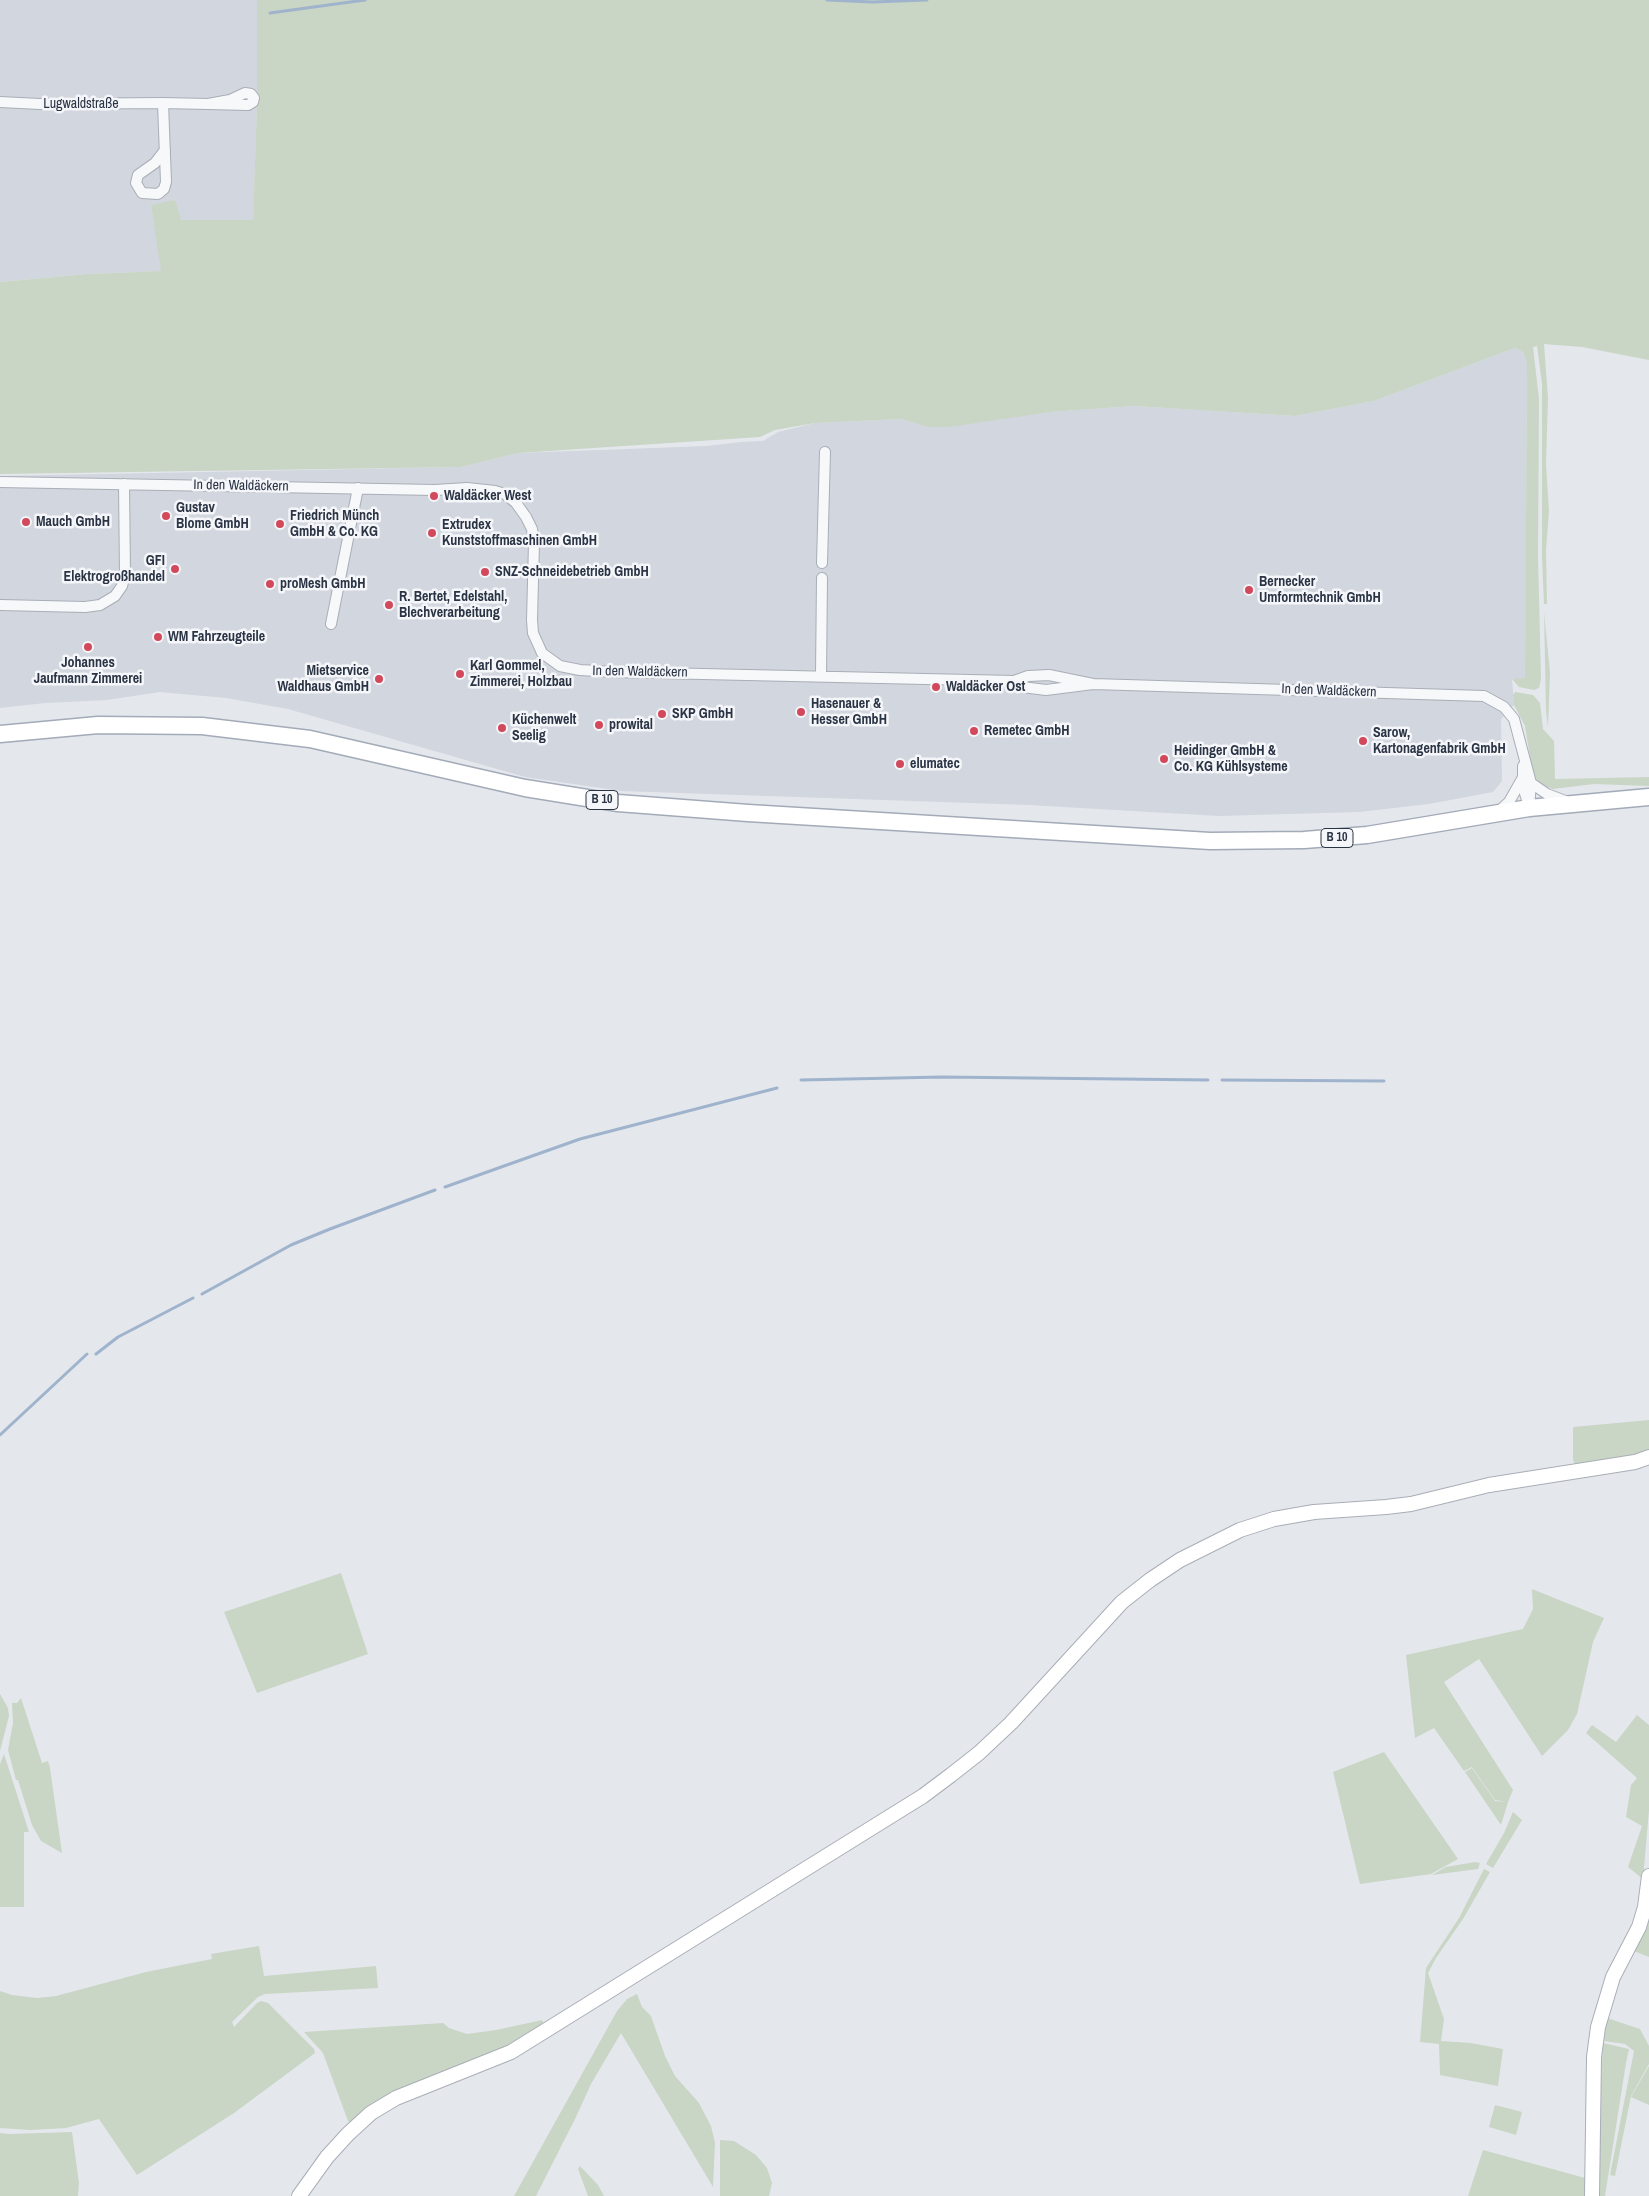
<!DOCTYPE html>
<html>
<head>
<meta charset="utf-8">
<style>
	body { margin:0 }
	canvas { display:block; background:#e4e7ec }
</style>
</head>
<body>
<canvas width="1649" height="2196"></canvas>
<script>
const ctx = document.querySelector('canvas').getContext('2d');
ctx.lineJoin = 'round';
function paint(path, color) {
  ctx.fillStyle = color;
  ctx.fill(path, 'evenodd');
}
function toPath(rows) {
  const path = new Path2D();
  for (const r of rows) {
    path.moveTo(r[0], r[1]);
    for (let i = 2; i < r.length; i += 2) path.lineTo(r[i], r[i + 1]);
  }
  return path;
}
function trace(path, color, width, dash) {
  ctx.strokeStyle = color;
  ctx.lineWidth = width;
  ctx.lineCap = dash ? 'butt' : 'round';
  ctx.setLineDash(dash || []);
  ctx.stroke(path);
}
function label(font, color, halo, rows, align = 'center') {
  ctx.font = font + ' "Archivo Narrow",sans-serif';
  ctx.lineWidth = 5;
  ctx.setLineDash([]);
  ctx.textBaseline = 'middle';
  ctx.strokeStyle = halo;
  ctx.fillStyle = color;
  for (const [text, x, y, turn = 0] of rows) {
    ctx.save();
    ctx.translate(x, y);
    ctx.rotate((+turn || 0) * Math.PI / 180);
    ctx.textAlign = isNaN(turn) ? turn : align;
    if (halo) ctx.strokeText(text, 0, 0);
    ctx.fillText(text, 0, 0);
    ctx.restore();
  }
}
paint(toPath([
	[0,0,257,0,257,104,253,220,180,220,151,205,162,271,88,274,0,282],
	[1515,348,1523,352,1527,363,1525,679,1512,679,1514,705,1501,719,1502,781,1493,792,1429,804,1359,812,1219,816,1029,805,622,791,525,777,288,709,226,698,160,692,107,700,45,703,0,708,0,476,461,467,518,453,707,446,741,442,763,441,778,432,815,423,902,419,927,427,1050,412,1134,406,1295,416,1374,401]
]), '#d2d6de');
paint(toPath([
	[257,0,1649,0,1649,360,1582,347,1544,344,1548,398,1546,464,1549,511,1546,550,1547,604,1544,604,1542,557,1542,384,1537,346,1533,347,1539,399,1538,557,1541,679,1539,688,1534,690,1519,687,1512,679,1525,678,1527,363,1523,352,1515,348,1374,401,1295,416,1134,406,1050,412,949,427,927,427,902,419,815,423,775,430,760,437,518,453,461,467,0,474,0,282,88,274,161,271,151,205,175,200,181,220,253,220,257,104],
	[1544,612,1550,673,1548,727,1546,711],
	[1515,692,1533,695,1540,703,1543,729,1554,741,1555,779,1649,777,1649,786,1594,784,1553,789,1542,785,1533,775,1525,726,1514,705,1513,695],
	[1649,1420,1649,1453,1576,1466,1573,1460,1573,1427],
	[341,1573,368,1654,257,1693,224,1612],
	[1532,1589,1604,1618,1593,1642,1577,1714,1568,1730,1542,1756,1479,1659,1444,1682,1513,1790,1508,1802,1495,1800,1472,1767,1464,1771,1434,1728,1415,1738,1406,1655,1523,1629,1533,1609],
	[0,1694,8,1708,9,1716,0,1751],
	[21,1698,42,1763,48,1761,50,1768,62,1853,41,1841,32,1825,18,1780,16,1780,8,1750,13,1723,12,1703,17,1703],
	[1637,1715,1649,1725,1649,1810,1643,1879,1628,1867,1642,1826,1626,1817,1631,1785,1637,1778,1586,1733,1592,1725,1616,1742],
	[1384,1752,1458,1859,1431,1874,1360,1884,1333,1772],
	[4,1754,29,1832,24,1832,24,1907,0,1907,0,1764],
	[1472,1768,1495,1801,1508,1802,1501,1825,1465,1772],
	[1513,1812,1522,1820,1493,1868,1486,1864,1504,1833],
	[1475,1862,1480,1863,1478,1869,1432,1875,1446,1867],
	[1484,1869,1490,1872,1463,1919,1436,1958,1428,1973,1444,2019,1441,2041,1471,2043,1503,2049,1498,2086,1440,2075,1439,2044,1420,2042,1426,1968,1459,1918],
	[1649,1921,1649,1957,1634,1951],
	[259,1946,264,1976,376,1966,378,1988,265,1994,258,1997,232,2022,234,2027,257,2003,261,2001,268,2003,314,2049,315,2053,234,2113,137,2175,99,2119,66,2128,31,2130,0,2128,0,1991,12,1995,37,1998,56,1996,146,1972,212,1959,211,1954],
	[637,1994,642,2007,651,2016,665,2056,675,2076,699,2103,711,2126,715,2143,713,2187,621,2033,591,2084,576,2117,536,2196,514,2196,617,2011,627,1999],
	[1607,2018,1640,2029,1649,2046,1649,2064,1631,2096,1615,2176,1610,2175,1634,2051,1625,2044,1604,2041],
	[542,2020,545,2026,491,2054,394,2092,351,2123,348,2121,323,2053,304,2032,443,2023,449,2028,467,2034,496,2030],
	[1603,2043,1629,2049,1626,2063,1605,2196,1596,2196],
	[1649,2066,1649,2105,1631,2097],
	[1495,2105,1522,2112,1516,2135,1489,2127],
	[72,2132,79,2183,78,2196,0,2196,0,2133,9,2134],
	[720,2140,734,2141,756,2155,767,2168,772,2183,769,2196,720,2196],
	[1483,2150,1585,2178,1585,2196,1468,2196],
	[580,2166,598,2185,604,2196,588,2196,578,2169]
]), '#c9d6c5');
trace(toPath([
	[827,0,872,2,927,0],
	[270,13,365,0],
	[801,1080,942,1077,1208,1080],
	[1222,1080,1384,1081],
	[445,1187,580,1139,777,1088],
	[202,1294,291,1245,330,1229,435,1190],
	[96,1354,118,1337,193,1298],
	[0,1435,87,1354]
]), '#9fb4cc', 3);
const street = toPath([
	[0,102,40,104,163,103,166,182,164,189,158,194,142,193,136,183,138,175,155,163,165,150],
	[163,103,208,104,230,100,245,93,251,94,254,98,253,102,248,105,208,104],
	[0,482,435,490,467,488,495,491,505,494,516,503,526,517,532,529,534,543,532,620,533,633,542,653,560,666,580,670,614,672,1014,681,1028,676,1049,675,1093,684],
	[822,563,825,452],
	[0,605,85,607,100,605,115,596,122,586,125,575,124,484],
	[331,624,358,488],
	[821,675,822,578],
	[1014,681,1022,687,1046,690,1093,684,1484,696,1504,707,1514,719,1531,783,1529,808],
	[1523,766,1523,787,1529,806],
	[1531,783,1547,794,1568,802],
	[1498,812,1509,802,1522,779]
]);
const secondary = toPath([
	[299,2196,327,2157,348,2134,371,2113,396,2098,511,2052,923,1796,951,1775,979,1753,1011,1723,1122,1602,1150,1580,1180,1560,1240,1530,1274,1519,1314,1512,1386,1507,1411,1504,1489,1485,1635,1462,1649,1457],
	[1592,2196,1594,2057,1598,2027,1613,1977,1639,1927,1645,1907,1649,1876]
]);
const primary = toPath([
	[0,734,98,725,202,726,310,739,525,788,618,803,748,813,1210,841,1304,840,1367,835,1529,808,1649,797]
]);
trace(street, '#a9aeb7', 12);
trace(secondary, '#a9aeb7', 16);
trace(primary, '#a3abb8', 19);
trace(street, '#f7f8fa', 10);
trace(secondary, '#fff', 14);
trace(primary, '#fff', 16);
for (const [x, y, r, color] of [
	[434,496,5,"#d1495b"],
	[166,516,5,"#d1495b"],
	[26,522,5,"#d1495b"],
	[280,524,5,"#d1495b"],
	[432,533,5,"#d1495b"],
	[175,569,5,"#d1495b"],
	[485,572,5,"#d1495b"],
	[270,584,5,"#d1495b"],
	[1249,590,5,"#d1495b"],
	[389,605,5,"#d1495b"],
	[158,637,5,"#d1495b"],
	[88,647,5,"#d1495b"],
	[460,674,5,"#d1495b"],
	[379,679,5,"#d1495b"],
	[936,687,5,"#d1495b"],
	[801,712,5,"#d1495b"],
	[662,714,5,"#d1495b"],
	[599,725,5,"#d1495b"],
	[502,728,5,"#d1495b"],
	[974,731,5,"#d1495b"],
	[1363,741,5,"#d1495b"],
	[1164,759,5,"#d1495b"],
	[900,764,5,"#d1495b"]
]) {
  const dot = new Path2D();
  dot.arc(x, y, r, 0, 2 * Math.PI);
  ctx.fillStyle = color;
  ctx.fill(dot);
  trace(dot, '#f4f6f9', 2);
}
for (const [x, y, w] of [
	[602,800,32],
	[1337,838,32]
]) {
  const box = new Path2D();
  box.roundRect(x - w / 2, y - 9.5, w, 19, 4);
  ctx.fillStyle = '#f4f6f9';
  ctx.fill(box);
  trace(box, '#2b3445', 1);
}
label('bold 12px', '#2b3445', null, [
	["B 10",602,800],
	["B 10",1337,838]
]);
label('14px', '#2b3445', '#f4f6f9', [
	["Lugwaldstraße",81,104],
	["In den Waldäckern",241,486,1],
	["In den Waldäckern",640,672,1],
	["In den Waldäckern",1329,691,2]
]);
label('bold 14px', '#2b3445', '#f4f6f9', [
	["Waldäcker West",444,496],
	["Gustav",176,508],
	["Blome GmbH",176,524],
	["Friedrich Münch",290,516],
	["GmbH & Co. KG",290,532],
	["Mauch GmbH",36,522],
	["Extrudex",442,525],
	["Kunststoffmaschinen GmbH",442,541],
	["GFI",165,561,"right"],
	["Elektrogroßhandel",165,577,"right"],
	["SNZ-Schneidebetrieb GmbH",495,572],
	["Bernecker",1259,582],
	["Umformtechnik GmbH",1259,598],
	["proMesh GmbH",280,584],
	["R. Bertet, Edelstahl,",399,597],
	["Blechverarbeitung",399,613],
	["WM Fahrzeugteile",168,637],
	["Johannes",88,663,"center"],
	["Jaufmann Zimmerei",88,679,"center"],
	["Karl Gommel,",470,666],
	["Zimmerei, Holzbau",470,682],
	["Mietservice",369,671,"right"],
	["Waldhaus GmbH",369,687,"right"],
	["Waldäcker Ost",946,687],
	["Hasenauer &",811,704],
	["Hesser GmbH",811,720],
	["SKP GmbH",672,714],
	["Küchenwelt",512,720],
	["Seelig",512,736],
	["prowital",609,725],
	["Remetec GmbH",984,731],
	["Sarow,",1373,733],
	["Kartonagenfabrik GmbH",1373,749],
	["Heidinger GmbH &",1174,751],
	["Co. KG Kühlsysteme",1174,767],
	["elumatec",910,764]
], 'left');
</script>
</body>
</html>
